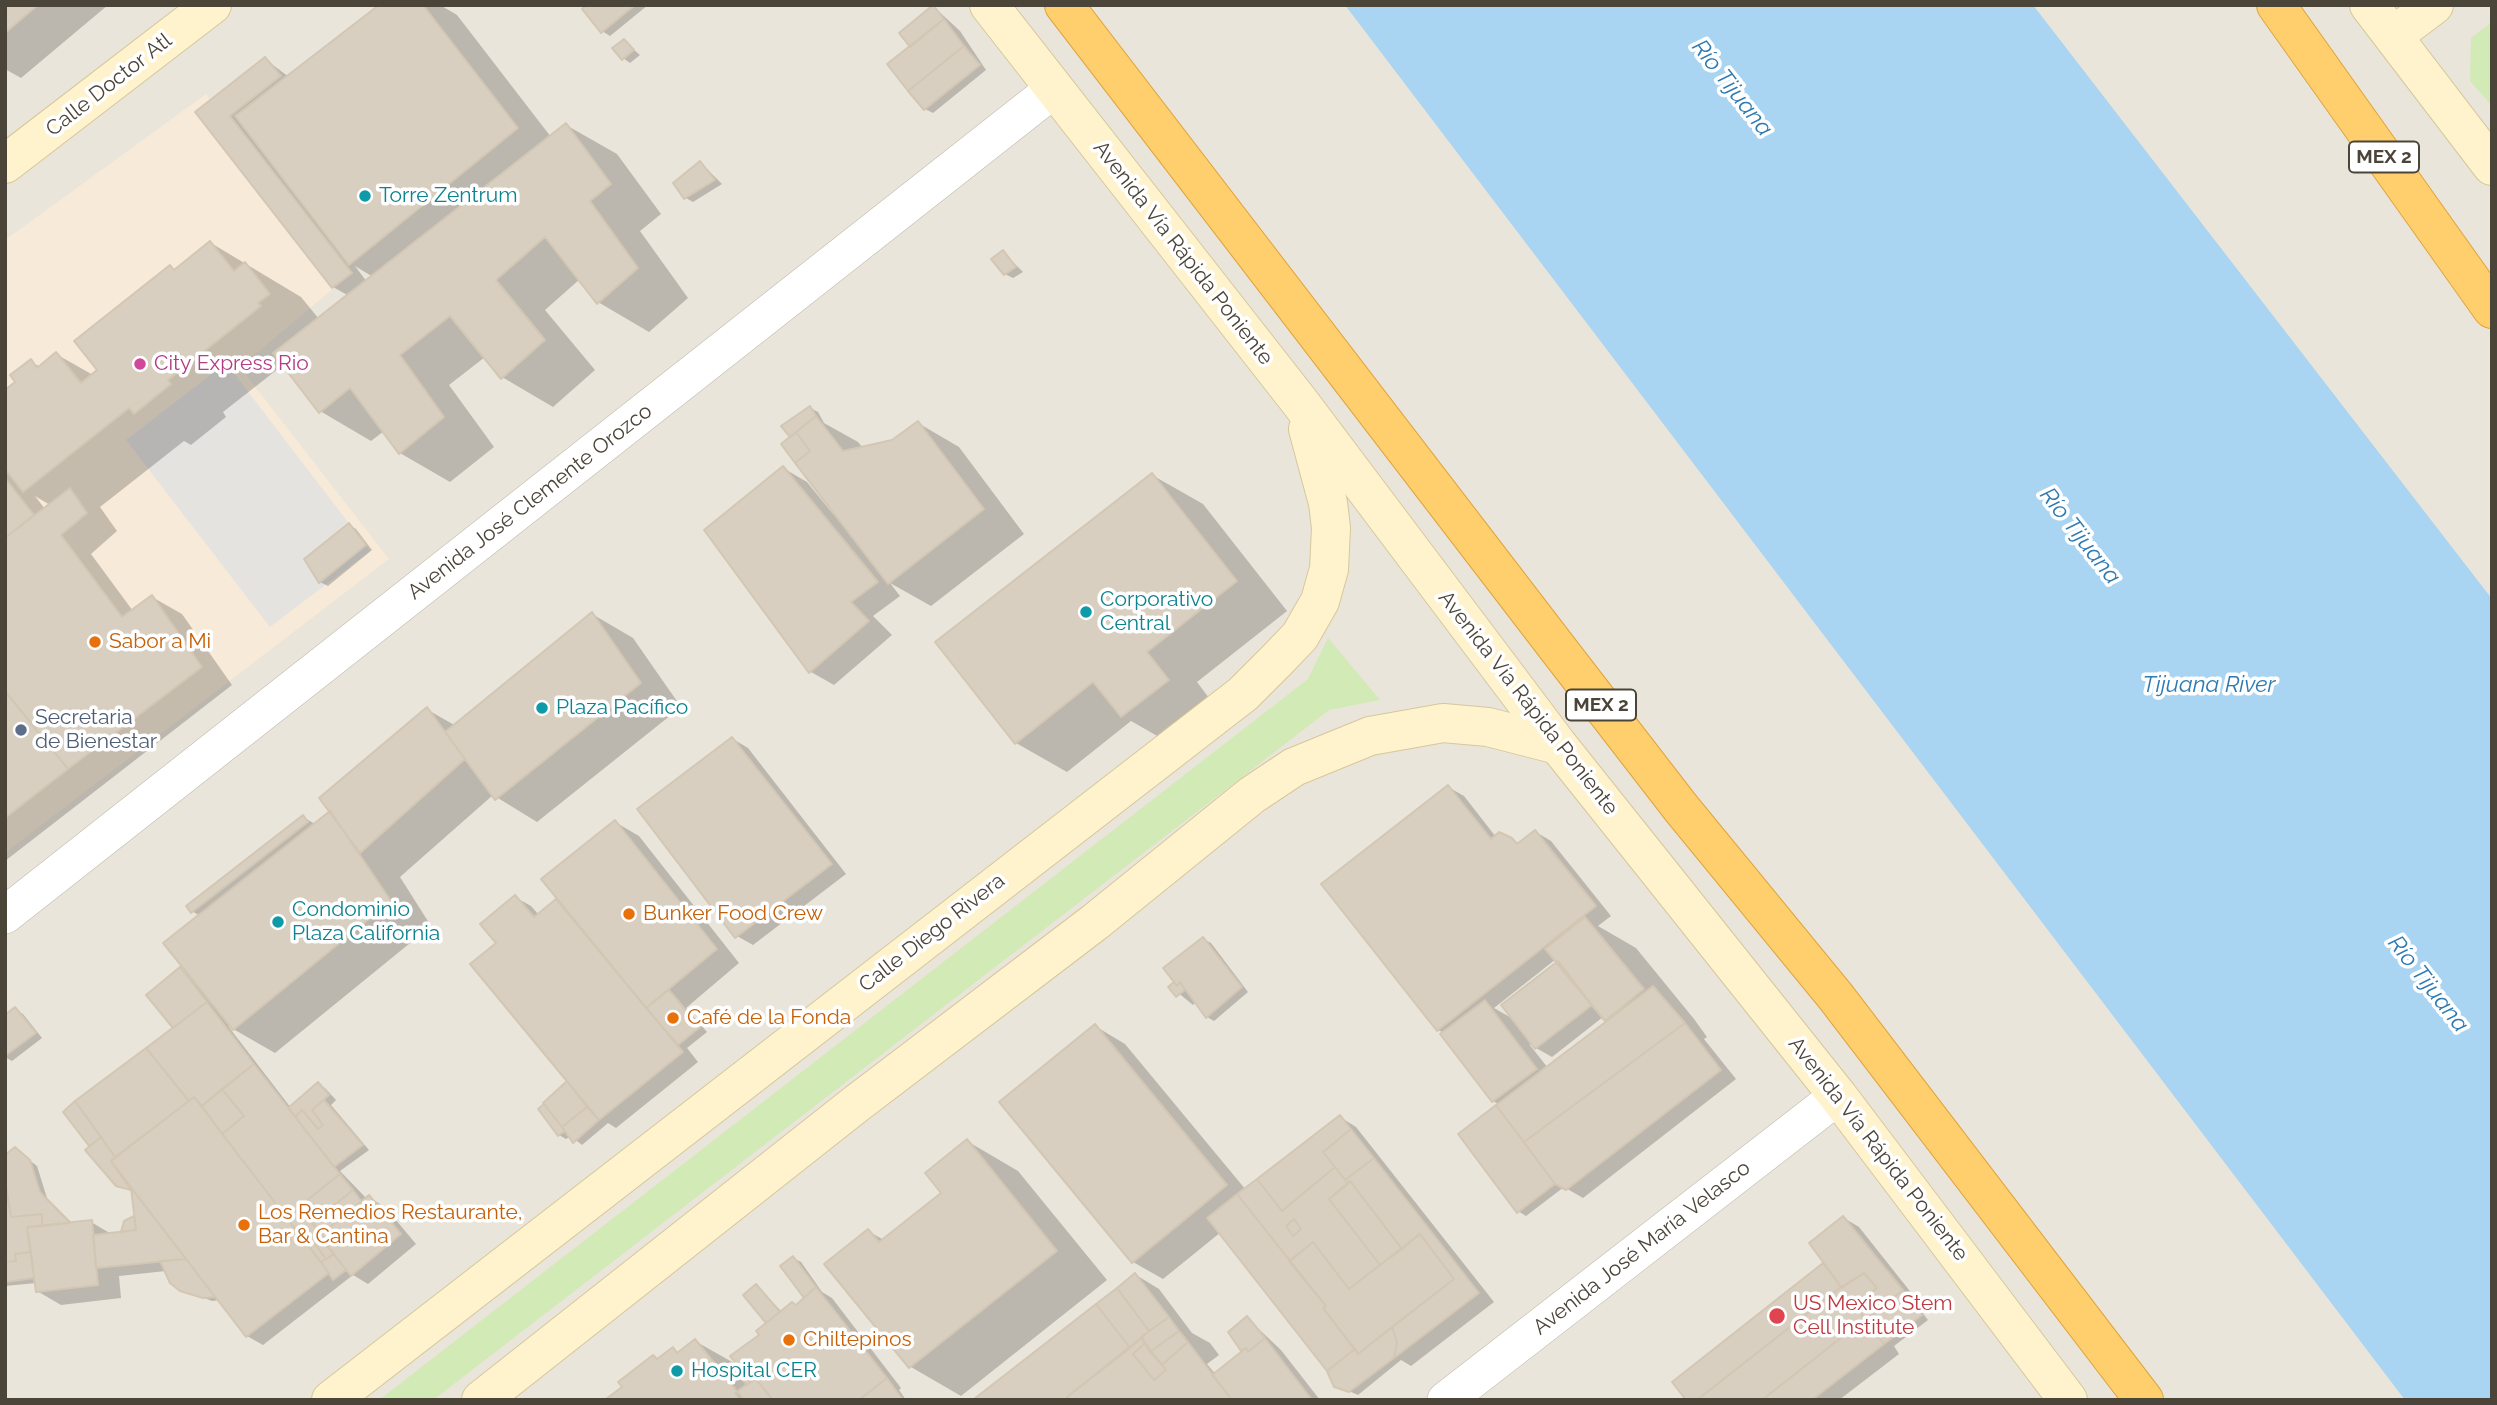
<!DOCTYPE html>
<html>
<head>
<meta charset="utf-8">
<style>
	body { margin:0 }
	#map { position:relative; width:2497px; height:1405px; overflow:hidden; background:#f6f3ec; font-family:Raleway,sans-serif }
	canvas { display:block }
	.frame { position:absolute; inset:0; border:7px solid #4b4439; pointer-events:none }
</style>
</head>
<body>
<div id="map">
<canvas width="2497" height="1405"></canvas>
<div class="frame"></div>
</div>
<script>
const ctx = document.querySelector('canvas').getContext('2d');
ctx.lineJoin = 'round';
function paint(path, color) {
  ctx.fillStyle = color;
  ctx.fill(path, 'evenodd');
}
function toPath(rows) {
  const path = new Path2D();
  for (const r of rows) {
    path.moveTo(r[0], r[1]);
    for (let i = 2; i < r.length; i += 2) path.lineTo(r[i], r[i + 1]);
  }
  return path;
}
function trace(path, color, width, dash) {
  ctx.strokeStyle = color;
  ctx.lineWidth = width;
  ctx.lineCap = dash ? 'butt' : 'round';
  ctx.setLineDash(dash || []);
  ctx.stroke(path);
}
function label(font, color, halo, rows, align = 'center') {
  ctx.font = font + ' Raleway,sans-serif';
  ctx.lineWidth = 7;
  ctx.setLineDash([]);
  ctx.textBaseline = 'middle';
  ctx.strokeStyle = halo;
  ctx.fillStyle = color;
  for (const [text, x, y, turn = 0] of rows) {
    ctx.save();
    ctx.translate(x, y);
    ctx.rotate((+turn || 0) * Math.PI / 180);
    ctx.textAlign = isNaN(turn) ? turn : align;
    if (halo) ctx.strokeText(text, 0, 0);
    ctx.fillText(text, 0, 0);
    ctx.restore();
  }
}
paint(toPath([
	[5,5,2492,5,2492,1400,5,1400]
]), '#eae5da');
paint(toPath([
	[206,94,340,283,240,367,389,559,5,853,5,240]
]), '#f7ead8');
paint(toPath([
	[2492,22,2492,106,2470,81,2471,38],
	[1328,638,1380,700,1329,710,433,1400,379,1400,1308,679]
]), '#d2eab5');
paint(toPath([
	[226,363,370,551,270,627,126,440]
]), '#e5e3e0');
paint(toPath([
	[1345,5,2033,5,2492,599,2492,1400,2405,1400]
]), '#a9d4f2');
paint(toPath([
	[5,5,108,5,21,78,5,69],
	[382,5,440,5,457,15,551,137,566,125,617,154,661,214,640,231,688,298,649,332,598,302,580,279,545,310,595,370,553,407,502,377,485,357,449,385,494,447,450,482,400,453,384,431,371,441,320,411,283,365,223,412,226,417,191,445,184,441,100,507,117,531,91,554,133,611,152,597,182,614,232,685,5,861,5,448,18,382,31,362,41,367,56,354,93,375,170,267,176,270,211,243,301,297,319,319,349,296,333,287,197,112,265,59,289,77],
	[355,266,373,277,367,282],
	[35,496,50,505,45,509],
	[583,5,648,5,610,36,602,31],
	[934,7,960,31,986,70,933,113,925,109,912,47],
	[624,41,640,55,630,63,623,58],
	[701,163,722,184,693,202,686,198],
	[1003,252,1023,272,1013,278,1005,274],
	[810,408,818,412,824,423,858,442,863,448,892,442,918,423,959,447,1024,534,931,606,890,583,900,596,873,616,892,635,834,685,811,672,706,530,783,468,807,482,833,514,836,512,792,438],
	[1152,475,1203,504,1287,611,1197,682,1218,710,1173,745,1131,721,1067,772,1016,743],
	[349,525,356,529,372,550,328,586,320,582],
	[592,614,633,638,681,707,537,822,493,795,400,877,431,926,275,1053,228,1026,291,1108,318,1084,325,1088,336,1100,331,1105,369,1150,340,1171,367,1199,370,1198,385,1207,416,1244,368,1284,353,1275,263,1345,247,1336,220,1300,212,1301,181,1289,166,1271,119,1276,121,1298,61,1305,37,1291,36,1283,5,1286,5,1157,15,1149,37,1166,47,1198,73,1224,91,1222,113,1235,122,1234,126,1222,136,1217,133,1192,117,1185,65,1112,175,1028,180,969,191,975,200,916,192,911,303,817,315,824,332,811,428,710,456,726],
	[733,739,748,748,846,874,753,945,737,936],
	[1448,787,1464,796,1496,837,1520,844,1536,832,1551,841,1611,916,1598,926,1636,948,1694,1019,1707,1037,1704,1039,1736,1079,1583,1198,1564,1187,1526,1216,1518,1211,1460,1134,1500,1105,1493,1101,1444,1033,1438,1030],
	[1556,959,1559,963,1515,1020,1494,1008],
	[1603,1017,1609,1022,1548,1068,1529,1044,1552,1057],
	[615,822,639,836,739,963,686,1008,707,1032,687,1048,698,1062,616,1128,608,1123,582,1145,571,1136,566,1139,559,1135,541,1110,570,1082,498,944,515,897,531,906,539,915,556,901,564,905],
	[1203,939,1211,943,1248,992,1214,1021,1207,1017,1196,1002,1193,1005,1171,987],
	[15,1009,23,1014,42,1038,12,1061,5,1057,5,1017],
	[1095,1026,1125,1044,1246,1190,1340,1117,1356,1127,1494,1302,1411,1366,1401,1360,1358,1395,1335,1385,1328,1370,1221,1232,1163,1279,1133,1262],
	[967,1141,1018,1171,1107,1280,961,1396,911,1367,827,1264,868,1231,884,1240,944,1193],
	[1844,1218,1859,1227,1917,1300,1914,1302,1928,1320,1894,1346,1899,1354,1839,1400,1688,1400,1674,1382,1826,1263],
	[793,1258,801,1262,822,1292,832,1298,901,1388,899,1390,906,1400,609,1399,673,1349,680,1353,695,1341,741,1367,768,1323,757,1286,782,1312,797,1307,807,1297],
	[1136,1275,1159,1289,1192,1333,1210,1343,1219,1355,1207,1364,1216,1375,1244,1352,1230,1332,1247,1318,1281,1350,1320,1400,976,1400]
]), '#0003');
const building = toPath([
	[5,5,38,5,5,33,5,5],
	[379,5,423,5,518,128,349,265,235,116,379,5],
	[587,5,635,5,601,33,582,9,587,5],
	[933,5,944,19,910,47,899,33,933,5],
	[944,19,964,46,908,91,887,64,944,19],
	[624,39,634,50,622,60,612,48,624,39],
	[964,46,980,65,924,110,908,91,964,46],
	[265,57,281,76,230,116,352,273,332,288,195,112,265,57],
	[566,123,611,184,590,201,638,268,597,304,545,237,496,280,545,340,501,379,450,316,400,355,444,417,399,454,350,388,319,413,273,353,566,123],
	[700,161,715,180,684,199,673,183,700,161],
	[210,241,234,271,245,262,270,294,258,303,261,306,168,380,171,384,134,414,129,408,23,492,5,469,5,390,15,382,10,375,31,359,37,368,56,352,81,383,97,370,74,341,170,265,174,270,210,241],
	[1003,250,1016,267,1004,275,991,259,1003,250],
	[810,406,816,416,790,437,781,426,810,406],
	[816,416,843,451,892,440,918,421,984,509,888,584,795,463,810,451,796,432,816,416],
	[796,432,810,451,795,463,781,444,796,432],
	[783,466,878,582,851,602,869,621,809,673,704,530,783,466],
	[1152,473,1237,581,1147,652,1169,680,1121,717,1093,682,1015,744,935,642,1152,473],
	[5,478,34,515,5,538,5,478],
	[70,488,87,513,61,535,122,617,152,595,202,667,68,769,5,691,5,538,70,488],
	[349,523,366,545,319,583,304,559,349,523],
	[592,612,641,683,495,800,445,732,592,612],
	[5,691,68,769,5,818,5,691],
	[427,707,465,759,360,853,319,798,427,707],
	[732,737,832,864,735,938,637,809,732,737],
	[1448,785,1491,839,1499,832,1512,838,1517,844,1535,830,1596,906,1437,1031,1321,884,1448,785],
	[330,811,391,901,233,1030,163,943,330,811],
	[303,815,308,822,191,913,186,906,303,815],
	[615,820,717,949,646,1008,541,879,615,820],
	[515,895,534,917,556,899,683,1052,599,1120,470,964,496,943,480,924,515,895],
	[1585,917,1644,989,1605,1021,1545,949,1585,917],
	[1203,937,1242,987,1206,1018,1180,982,1177,986,1163,968,1203,937],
	[1558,961,1592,1005,1535,1049,1501,1005,1558,961],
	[180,967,207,1002,173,1028,146,995,180,967],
	[1174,982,1177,986,1180,982,1185,990,1176,997,1168,987,1174,982],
	[1653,986,1685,1023,1524,1142,1496,1105,1653,986],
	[669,990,700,1027,678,1045,646,1008,669,990],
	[1485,1000,1537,1069,1492,1102,1440,1034,1485,1000],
	[207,1002,254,1064,202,1106,194,1097,189,1101,146,1048,207,1002],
	[15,1007,36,1033,5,1056,5,1015,15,1007],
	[1685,1023,1721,1070,1566,1190,1555,1184,1524,1142,1685,1023],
	[1095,1024,1227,1185,1132,1263,999,1102,1095,1024],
	[146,1048,189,1101,115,1157,75,1101,146,1048],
	[254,1064,340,1174,305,1202,317,1219,312,1223,321,1234,322,1239,315,1244,326,1259,321,1262,222,1134,244,1116,222,1089,254,1064],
	[567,1081,587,1107,562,1127,543,1103,567,1081],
	[318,1082,329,1095,312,1110,323,1125,318,1129,302,1110,295,1117,288,1108,318,1082],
	[222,1089,244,1116,222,1134,202,1106,222,1089],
	[194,1097,329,1273,246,1337,111,1161,194,1097],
	[324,1100,363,1145,334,1167,295,1117,302,1110,318,1129,323,1125,312,1110,324,1100],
	[75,1101,101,1137,89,1146,63,1112,75,1101],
	[544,1104,565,1131,558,1136,538,1109,544,1104],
	[1496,1105,1555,1184,1517,1213,1458,1134,1496,1105],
	[587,1107,599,1120,573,1143,562,1127,587,1107],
	[1340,1115,1351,1129,1323,1152,1335,1167,1282,1211,1257,1179,1340,1115],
	[1351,1129,1374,1158,1345,1180,1323,1152,1351,1129],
	[101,1137,115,1157,111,1161,131,1190,116,1186,85,1150,101,1137],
	[967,1139,1057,1251,909,1368,824,1264,868,1229,879,1242,941,1193,925,1173,967,1139],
	[15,1147,30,1160,40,1192,70,1223,42,1226,42,1214,11,1217,5,1181,5,1155,15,1147],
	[1374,1158,1479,1293,1394,1358,1397,1342,1392,1327,1454,1279,1420,1234,1402,1249,1350,1181,1348,1184,1345,1180,1374,1158],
	[1335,1167,1348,1184,1329,1199,1380,1265,1349,1289,1313,1242,1290,1261,1237,1194,1257,1179,1282,1211,1335,1167],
	[1294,1219,1301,1229,1293,1236,1286,1226,1294,1219],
	[340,1174,353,1190,317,1219,305,1202,340,1174],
	[5,1181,11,1217,42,1214,42,1226,27,1227,31,1252,15,1254,16,1261,5,1262,5,1181],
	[1350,1181,1402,1249,1380,1265,1329,1199,1350,1181],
	[131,1188,186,1259,96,1268,93,1235,136,1230,131,1188],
	[353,1190,362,1202,321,1234,312,1223,353,1190],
	[1237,1194,1326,1306,1323,1308,1355,1349,1327,1371,1207,1218,1237,1194],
	[369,1195,401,1234,351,1276,319,1236,369,1195],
	[134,1216,136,1230,121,1232,124,1221,134,1216],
	[1843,1216,1903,1290,1866,1320,1855,1305,1877,1288,1864,1273,1842,1288,1809,1243,1843,1216],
	[1294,1219,1301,1229,1293,1236,1286,1226,1294,1219],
	[92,1220,98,1285,36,1292,27,1227,92,1220],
	[1420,1234,1454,1279,1358,1354,1323,1308,1326,1306,1289,1261,1313,1242,1349,1289,1420,1234],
	[322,1239,334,1254,326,1259,315,1244,322,1239],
	[31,1252,34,1278,5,1282,5,1262,16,1261,15,1254,31,1252],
	[334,1254,346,1270,333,1280,321,1262,334,1254],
	[793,1256,816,1287,804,1298,780,1266,793,1256],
	[186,1259,215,1297,203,1298,180,1291,170,1283,160,1261,186,1259],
	[1823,1263,1841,1287,1697,1400,1686,1400,1672,1382,1823,1263],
	[1135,1273,1169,1317,1149,1331,1117,1288,1135,1273],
	[1864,1273,1877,1288,1855,1305,1865,1319,1762,1400,1697,1400,1841,1287,1864,1273],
	[756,1284,780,1312,766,1323,743,1295,756,1284],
	[816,1287,887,1378,859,1400,773,1400,755,1378,747,1385,742,1379,746,1375,730,1356,759,1335,756,1331,792,1302,796,1305,816,1287],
	[1117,1288,1149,1331,1130,1348,1096,1304,1117,1288],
	[1903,1290,1922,1315,1884,1344,1866,1320,1903,1290],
	[1096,1304,1130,1348,1067,1397,1069,1400,974,1399,1096,1304],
	[1247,1316,1265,1338,1248,1352,1246,1348,1241,1351,1228,1332,1247,1316],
	[1169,1317,1179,1331,1150,1352,1141,1337,1169,1317],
	[1865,1319,1884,1344,1812,1400,1762,1400,1865,1319],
	[1392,1327,1397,1342,1394,1358,1349,1392,1334,1387,1327,1371,1355,1349,1358,1354,1392,1327],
	[1179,1331,1188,1342,1162,1365,1150,1352,1179,1331],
	[1142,1337,1145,1343,1133,1354,1154,1380,1166,1370,1162,1365,1188,1342,1232,1400,1069,1400,1067,1397,1142,1337],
	[1265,1338,1312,1400,1232,1400,1212,1375,1246,1348,1248,1352,1265,1338],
	[695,1339,744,1400,606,1399,622,1387,618,1382,653,1355,657,1359,673,1347,677,1353,695,1339],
	[1145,1343,1166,1370,1154,1380,1133,1354,1145,1343],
	[755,1378,773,1400,740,1400,735,1393,755,1378],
	[887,1378,903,1400,859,1400,887,1378]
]);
paint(building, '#d8cfc1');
trace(building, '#d3c7b4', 2);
const street = toPath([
	[5,915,1054,89],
	[1446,1400,1838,1096]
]);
const secondary = toPath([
	[989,5,1299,401,1558,745,1838,1096,2068,1400],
	[2369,5,2492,166],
	[2393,36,2434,5],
	[5,164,212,5],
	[331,1400,1243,694,1277,660,1300,636,1320,601,1329,569,1331,528,1328,503,1308,429],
	[481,1400,856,1104,1095,922,1252,795,1294,767,1370,736,1443,723,1488,727,1558,745]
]);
const highway = toPath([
	[1064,5,1562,654,1681,808,1836,997,2144,1400],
	[2276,5,2492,309]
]);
trace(street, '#c2bbae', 38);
trace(secondary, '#d6c79b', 40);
trace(highway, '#e0a43c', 40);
trace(street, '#fff', 37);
trace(secondary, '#fff3cd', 38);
trace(highway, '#ffcf6e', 38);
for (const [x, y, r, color] of [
	[365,196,7,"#0f9aa8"],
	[140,364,7,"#d1479c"],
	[1086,612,7,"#0f9aa8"],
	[95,642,7,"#e8710a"],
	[542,708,7,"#0f9aa8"],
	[21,730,7,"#5c6f8a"],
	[629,914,7,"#e8710a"],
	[278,922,7,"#0f9aa8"],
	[673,1018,7,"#e8710a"],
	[244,1225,7,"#e8710a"],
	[1777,1316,9,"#e0444e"],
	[789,1340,7,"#e8710a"],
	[677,1371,7,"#0f9aa8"]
]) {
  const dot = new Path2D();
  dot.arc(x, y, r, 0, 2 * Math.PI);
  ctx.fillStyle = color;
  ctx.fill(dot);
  trace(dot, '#fff', 2.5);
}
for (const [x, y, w] of [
	[2384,157,70],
	[1601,705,70]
]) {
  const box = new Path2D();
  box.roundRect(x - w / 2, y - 15.5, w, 31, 5);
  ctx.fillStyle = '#fff';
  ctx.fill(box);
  trace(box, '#4b4439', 2);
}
label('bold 19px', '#4b4439', null, [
	["MEX 2",2384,157],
	["MEX 2",1601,705]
]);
label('21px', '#4b4439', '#fff', [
	["Calle Doctor Atl",109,85,-38],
	["Avenida Vía Rápida Poniente",1183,253,52],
	["Avenida José Clemente Orozco",530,502,-38],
	["Avenida Vía Rápida Poniente",1528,703,52],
	["Calle Diego Rivera",932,933,-38],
	["Avenida Vía Rápida Poniente",1878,1149,52],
	["Avenida José María Velasco",1642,1248,-38]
]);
label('21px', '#0d838f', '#fff', [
	["Torre Zentrum",379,196],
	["Corporativo",1100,600],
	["Central",1100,624],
	["Plaza Pacífico",556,708],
	["Condominio",292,910],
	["Plaza California",292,934],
	["Hospital CER",691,1371]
], 'left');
label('21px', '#b23c85', '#fff', [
	["City Express Rio",154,364]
], 'left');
label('21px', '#c56008', '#fff', [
	["Sabor a Mi",109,642],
	["Bunker Food Crew",643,914],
	["Café de la Fonda",687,1018],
	["Los Remedios Restaurante,",258,1213],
	["Bar & Cantina",258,1237],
	["Chiltepinos",803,1340]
], 'left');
label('21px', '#4e5e75', '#fff', [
	["Secretaria",35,718],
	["de Bienestar",35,742]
], 'left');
label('21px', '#be3a42', '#fff', [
	["US Mexico Stem",1793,1304],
	["Cell Institute",1793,1328]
], 'left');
label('italic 23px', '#2e7ab2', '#fff', [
	["Río Tijuana",1732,88,52],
	["Río Tijuana",2080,536,52],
	["Tijuana River",2209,685],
	["Río Tijuana",2428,984,52]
]);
</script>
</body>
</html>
